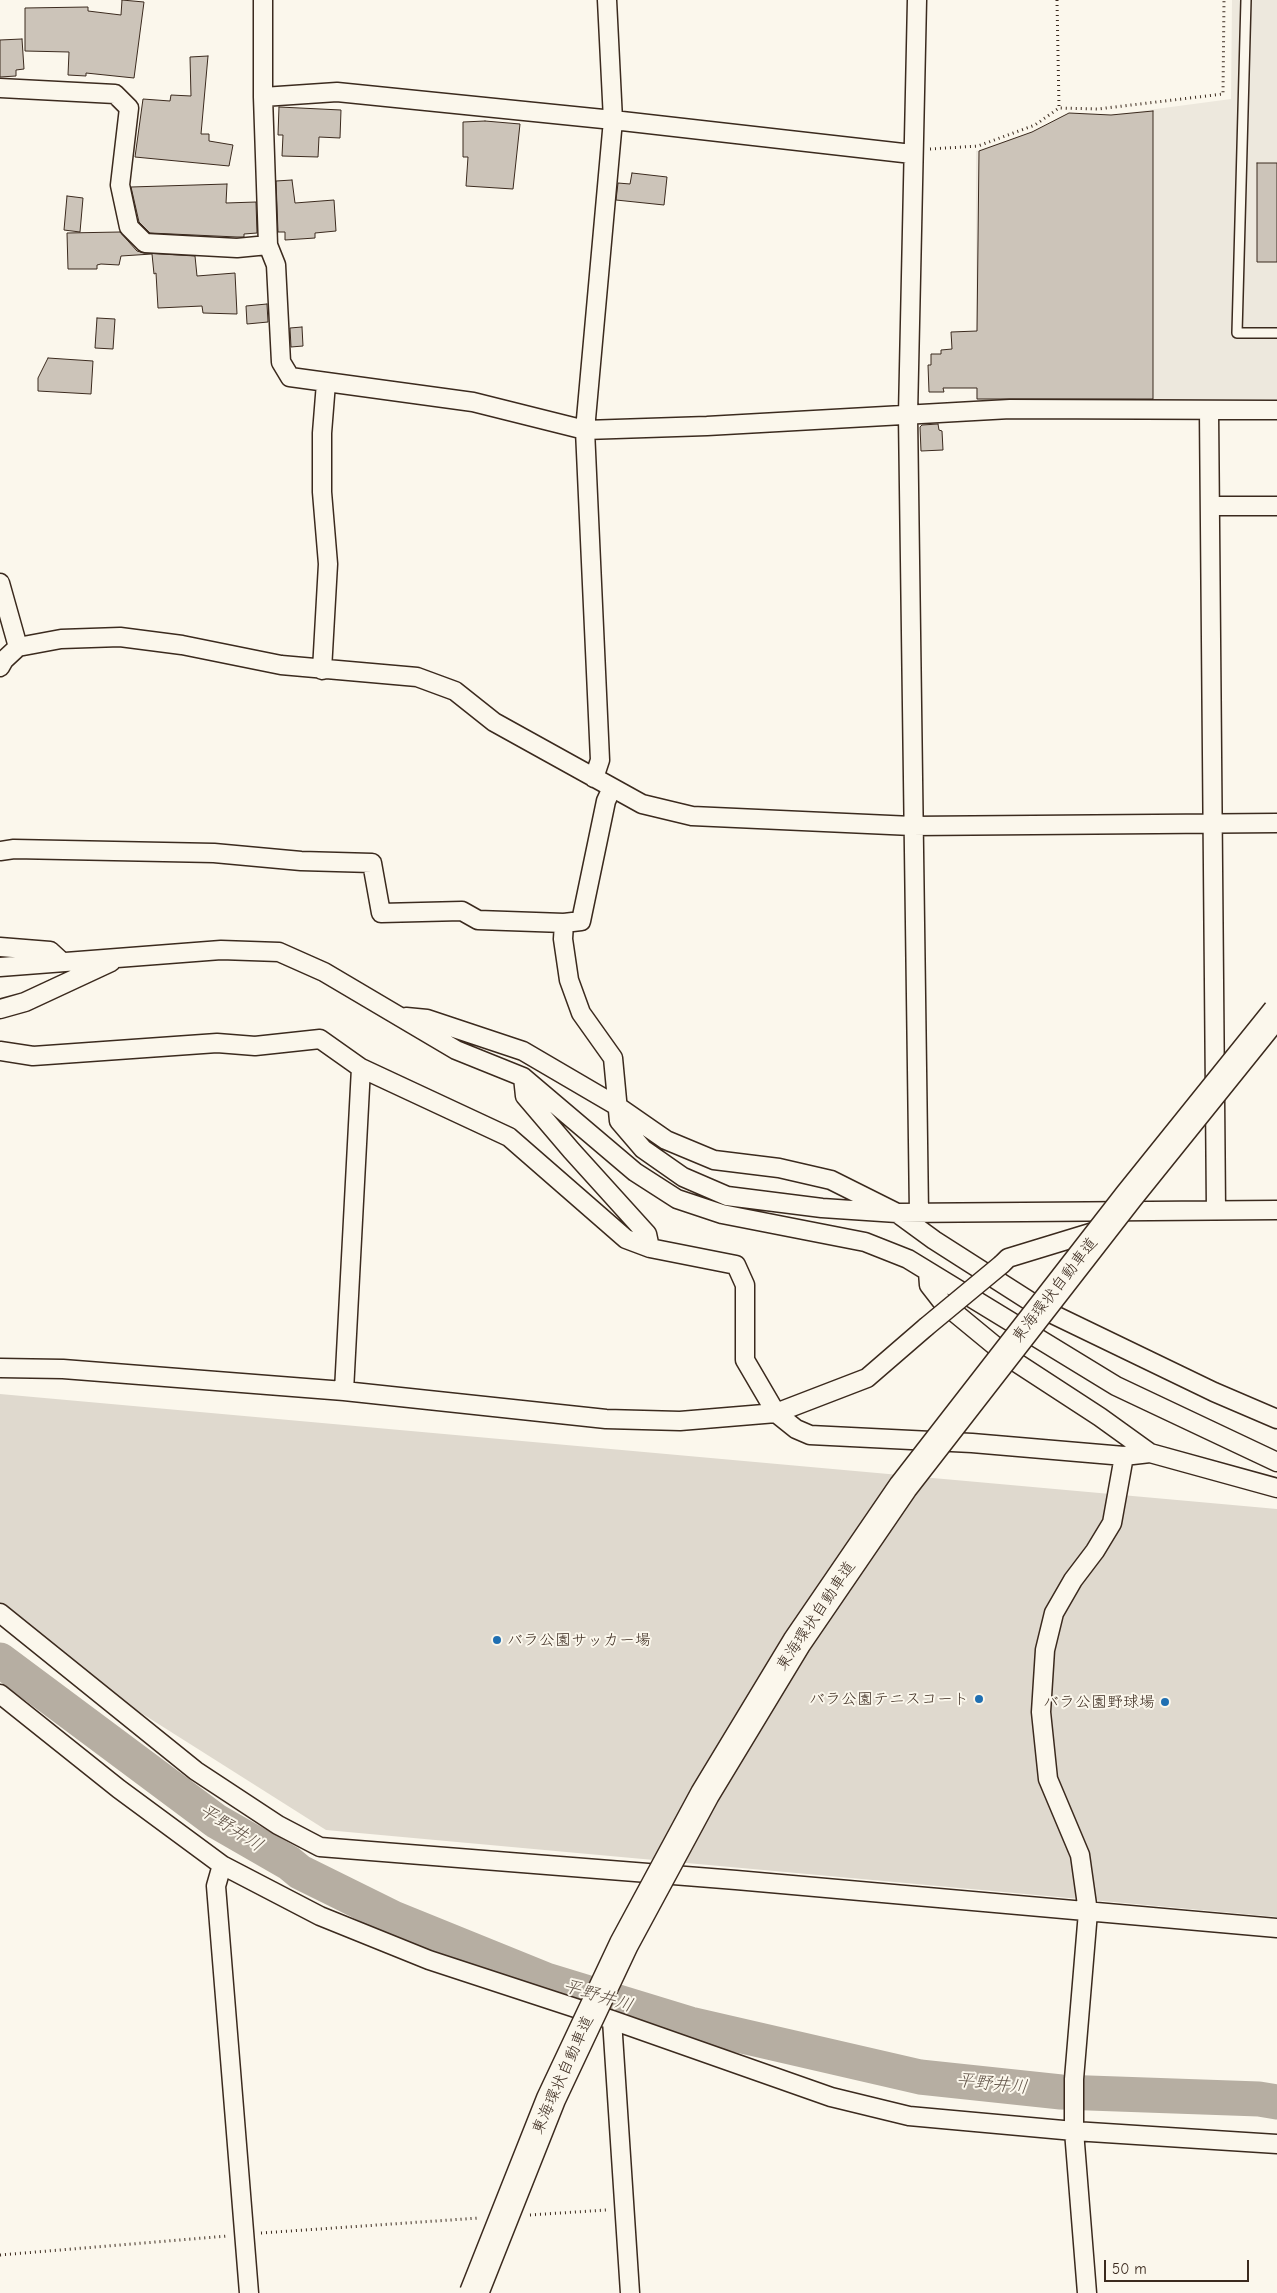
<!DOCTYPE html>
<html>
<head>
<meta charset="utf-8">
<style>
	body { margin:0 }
	#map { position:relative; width:1277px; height:2293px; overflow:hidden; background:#fbf7ec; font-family:"Comic Neue",sans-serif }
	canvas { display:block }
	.scale { position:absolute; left:1104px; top:2260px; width:145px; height:22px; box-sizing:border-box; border:2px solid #3b2a1e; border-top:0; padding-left:6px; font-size:15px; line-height:18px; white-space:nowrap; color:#3b2a1e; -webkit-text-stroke:4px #fbf7ec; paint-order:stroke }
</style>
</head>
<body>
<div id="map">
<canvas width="1277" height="2293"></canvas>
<div class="scale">50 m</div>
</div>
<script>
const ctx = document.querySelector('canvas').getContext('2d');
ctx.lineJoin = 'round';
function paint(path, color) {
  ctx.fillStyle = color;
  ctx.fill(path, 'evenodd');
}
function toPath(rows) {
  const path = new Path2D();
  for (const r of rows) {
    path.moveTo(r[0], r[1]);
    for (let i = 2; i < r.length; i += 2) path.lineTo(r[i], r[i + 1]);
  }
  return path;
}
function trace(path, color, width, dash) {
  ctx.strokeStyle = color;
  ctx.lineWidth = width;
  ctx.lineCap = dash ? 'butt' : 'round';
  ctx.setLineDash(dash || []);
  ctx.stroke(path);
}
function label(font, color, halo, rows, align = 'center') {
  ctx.font = font + ' "Comic Neue","Klee One",sans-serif';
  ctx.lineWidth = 4;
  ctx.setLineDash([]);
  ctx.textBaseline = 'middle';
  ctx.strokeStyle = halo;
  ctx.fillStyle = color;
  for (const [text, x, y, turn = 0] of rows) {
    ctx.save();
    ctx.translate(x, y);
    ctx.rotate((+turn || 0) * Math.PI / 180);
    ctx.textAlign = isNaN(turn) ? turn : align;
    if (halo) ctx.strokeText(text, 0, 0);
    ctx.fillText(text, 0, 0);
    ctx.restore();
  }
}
paint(toPath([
	[1232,0,1277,0,1277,401,976,400,976,151,1032,132,1111,115,1231,99]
]), '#ede8dd');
paint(toPath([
	[0,1394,1277,1509,1277,1917,326,1830,51,1656,0,1605]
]), '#dfd9ce');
trace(toPath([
	[0,1660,216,1821,289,1863,300,1872,393,1918,546,1980,690,2024,920,2077,1061,2092,1259,2099,1277,2102]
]), '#b6aea2', 35);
const building = toPath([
	[122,0,144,2,134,78,86,73,86,76,68,75,69,52,25,51,25,8,88,7,88,11,121,15,122,0],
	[22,39,24,69,16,70,16,76,0,77,0,40,22,39],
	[208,56,201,134,209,134,209,141,233,145,229,166,135,157,143,99,170,101,171,95,191,96,190,57,208,56],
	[279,107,341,110,340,138,319,137,318,157,282,156,283,135,278,135,279,107],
	[1153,111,1153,399,977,399,977,388,943,388,944,392,929,392,928,365,931,365,931,354,941,354,941,350,952,349,951,332,977,331,979,151,1032,132,1069,113,1111,115,1153,111],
	[485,121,520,124,513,189,466,186,468,157,463,157,463,122,485,121],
	[1257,163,1277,163,1277,262,1257,262,1257,163],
	[632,173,667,177,664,205,616,200,618,183,630,184,632,173],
	[292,180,295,203,334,200,336,231,315,233,315,238,285,240,285,232,278,232,276,181,292,180],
	[227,184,226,203,256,202,257,233,244,234,244,237,237,237,150,233,139,222,131,187,227,184],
	[67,196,83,198,80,232,64,230,67,196],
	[120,232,137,251,144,253,195,256,197,276,235,273,237,314,203,313,202,306,158,308,156,273,154,274,152,254,121,256,119,265,101,264,97,265,97,269,68,269,67,233,120,232],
	[267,304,268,322,247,324,246,306,267,304],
	[97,318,115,319,113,349,95,348,97,318],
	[302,327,303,346,291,347,290,328,302,327],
	[48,358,93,361,91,394,38,391,38,378,48,358],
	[938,424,939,430,942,431,943,450,921,451,920,427,922,425,938,424]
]);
paint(building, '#ccc4b9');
trace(building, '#3b2a1e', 1);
const lane = toPath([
	[1246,0,1237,333,1277,333]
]);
const street = toPath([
	[263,0,263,97,268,245,276,265,281,362,290,377,473,402,585,430,707,426,1010,409,1277,410],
	[917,0,908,415,919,1213],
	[0,88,115,94,129,108,120,185,129,227,145,243,237,248,268,245],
	[263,97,337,92,613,120,912,154],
	[1209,411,1216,1210],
	[1210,506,1277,506],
	[0,583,18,647],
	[0,667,4,660,18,647,61,639,120,637,182,645,281,665,417,677,455,691,494,722,642,804,692,816,912,826,1277,823],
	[322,670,328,564,322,492,322,433,326,383],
	[594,778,600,760,585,430,613,120,607,0],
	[0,851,14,849,214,853,301,861,372,863,381,913,462,911,478,920,564,923,581,921,606,801,612,788],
	[564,923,563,939,569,980,581,1013,613,1058,619,1121,643,1149,683,1177,727,1196,822,1208,897,1213,1277,1210],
	[0,947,50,951,62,962],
	[0,967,221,950,279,952,324,972,456,1050,523,1077,635,1172,677,1199,722,1214,865,1242,908,1259,1116,1386,1277,1462],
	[0,1009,25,1002,111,962],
	[406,1017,427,1019,523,1051,617,1106,666,1140,714,1160,779,1168,831,1180,897,1213,934,1240,1042,1309,1214,1392,1277,1419],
	[0,1051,33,1056,217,1043,255,1046,320,1039,361,1068,509,1137,626,1239,650,1248,736,1265,745,1285,745,1360,776,1413,867,1378,926,1327],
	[523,1077,525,1096,571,1150,647,1234,650,1248],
	[1002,1264,1008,1258,1103,1229],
	[928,1272,929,1285,943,1303,1011,1359,1100,1417,1150,1453,1277,1488],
	[0,1368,63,1369,344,1391,606,1419,680,1421,776,1413,796,1429,810,1435,972,1443,1124,1456,1150,1453],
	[344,1391,361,1068],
	[0,1613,196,1771,278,1825,320,1847,736,1880,1277,1928],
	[0,1694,119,1789,222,1865,320,1916,429,1960,612,2020,831,2097,909,2116,1074,2131,1277,2144],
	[222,1865,216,1886,249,2293],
	[612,2020,630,2293],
	[1087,2293,1074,2131,1074,2079,1088,1912,1080,1855,1048,1779,1041,1712,1045,1650,1054,1613,1073,1580,1095,1551,1112,1523,1124,1456]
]);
trace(lane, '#3b2a1e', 12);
trace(street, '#3b2a1e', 21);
trace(toPath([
	[1057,0,1059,108],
	[930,149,978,146,1035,125,1059,108,1098,109,1223,94,1224,0],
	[530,2215,606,2210],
	[261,2233,479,2218],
	[0,2255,227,2236]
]), '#3b2a1e', 3, [1, 4]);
trace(lane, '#fbf7ec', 9);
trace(street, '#fbf7ec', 18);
const streetBridge = toPath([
	[926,1327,1002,1264]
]);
const highwayBridge = toPath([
	[474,2293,551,2099,624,1944,705,1794,797,1642,903,1487,1129,1196,1277,1012]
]);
trace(streetBridge, '#3b2a1e', 21, []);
trace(highwayBridge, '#3b2a1e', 31, []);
trace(streetBridge, '#fbf7ec', 18);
trace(highwayBridge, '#fbf7ec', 28);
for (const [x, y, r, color] of [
	[497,1640,5,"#1f6fb2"],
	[979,1699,5,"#1f6fb2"],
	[1165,1702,5,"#1f6fb2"]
]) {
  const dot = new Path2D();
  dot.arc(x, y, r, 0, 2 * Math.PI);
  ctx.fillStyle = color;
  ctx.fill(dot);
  trace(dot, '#fbf7ec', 2);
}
label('16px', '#3b2a1e', '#fbf7ec', [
	["東海環状自動車道",1055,1290,-52],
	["東海環状自動車道",816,1616,-56],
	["東海環状自動車道",563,2075,-66]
]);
label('16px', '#3b2a1e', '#fbf7ec', [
	["バラ公園サッカー場",507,1640,"left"],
	["バラ公園テニスコート",969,1699],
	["バラ公園野球場",1155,1702]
], 'right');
label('italic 18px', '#605246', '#fbf7ec', [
	["平野井川",231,1828,33],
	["平野井川",598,1996,17],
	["平野井川",992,2084,6]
]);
</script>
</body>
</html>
